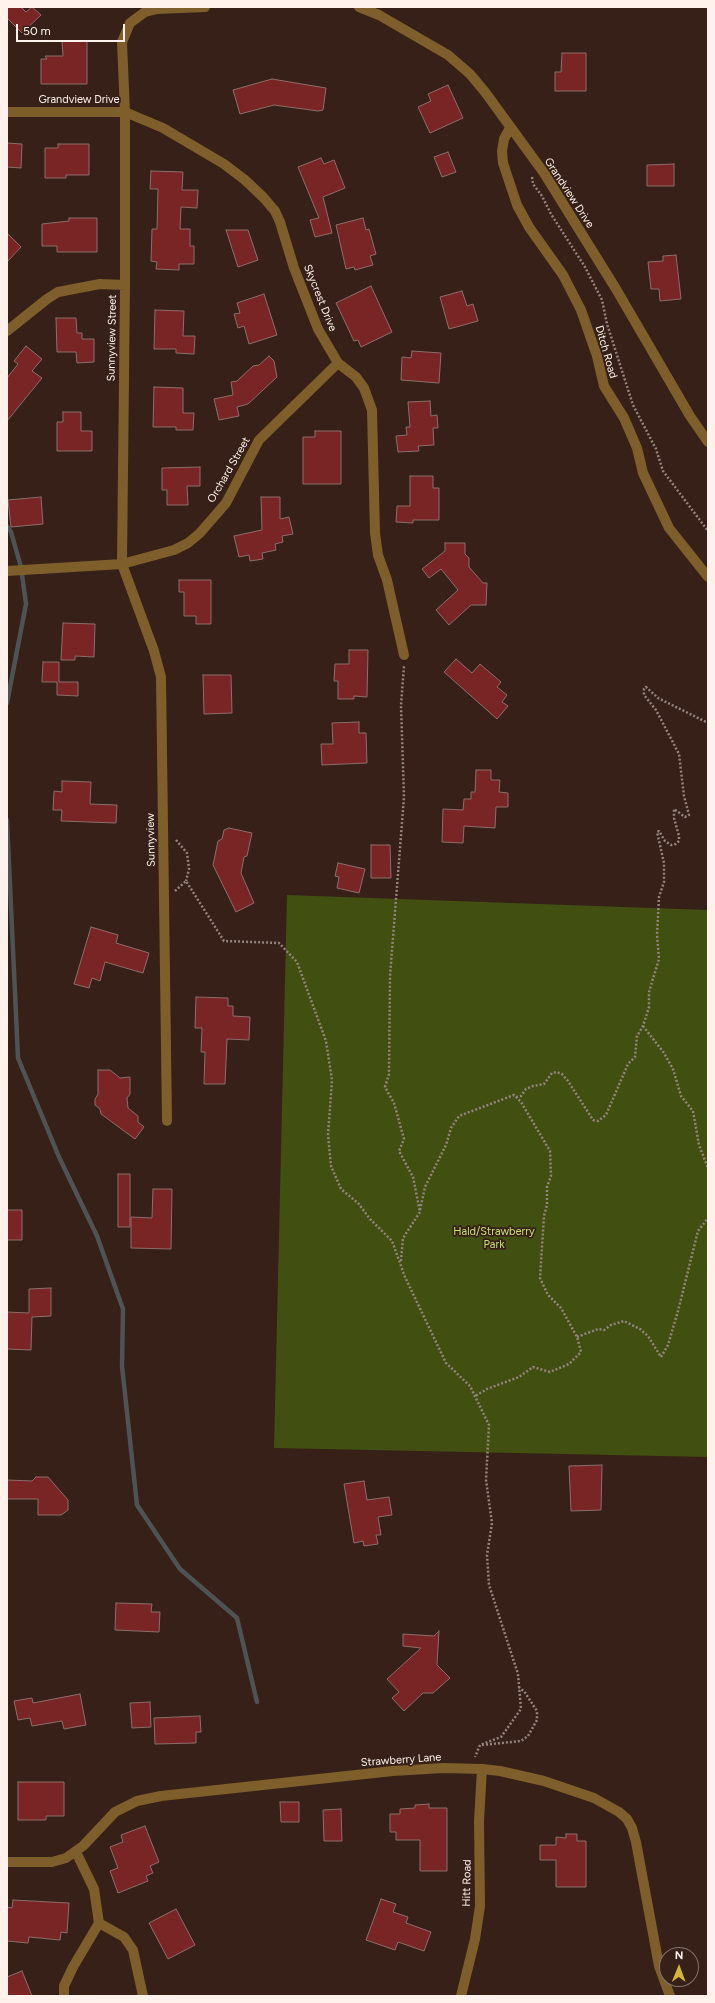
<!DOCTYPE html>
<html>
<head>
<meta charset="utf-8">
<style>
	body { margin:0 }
	#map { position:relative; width:715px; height:2003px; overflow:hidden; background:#362017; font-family:Figtree,sans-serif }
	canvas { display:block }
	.frame { position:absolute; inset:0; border:8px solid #fff2ed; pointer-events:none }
	.north { position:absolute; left:659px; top:1947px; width:40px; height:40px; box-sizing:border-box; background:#362017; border:1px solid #86746d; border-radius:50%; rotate:1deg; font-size:11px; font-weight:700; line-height:16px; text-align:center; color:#fff2ed }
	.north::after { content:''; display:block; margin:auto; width:14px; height:18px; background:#d3b635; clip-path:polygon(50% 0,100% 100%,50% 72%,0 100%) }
	.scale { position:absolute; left:16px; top:24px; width:109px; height:18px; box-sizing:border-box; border:2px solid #fff2ed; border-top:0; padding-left:5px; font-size:12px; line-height:14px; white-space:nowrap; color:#fff2ed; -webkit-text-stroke:3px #362017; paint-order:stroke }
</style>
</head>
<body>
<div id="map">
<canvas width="715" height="2003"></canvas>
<div class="frame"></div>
<div class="north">N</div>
<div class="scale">50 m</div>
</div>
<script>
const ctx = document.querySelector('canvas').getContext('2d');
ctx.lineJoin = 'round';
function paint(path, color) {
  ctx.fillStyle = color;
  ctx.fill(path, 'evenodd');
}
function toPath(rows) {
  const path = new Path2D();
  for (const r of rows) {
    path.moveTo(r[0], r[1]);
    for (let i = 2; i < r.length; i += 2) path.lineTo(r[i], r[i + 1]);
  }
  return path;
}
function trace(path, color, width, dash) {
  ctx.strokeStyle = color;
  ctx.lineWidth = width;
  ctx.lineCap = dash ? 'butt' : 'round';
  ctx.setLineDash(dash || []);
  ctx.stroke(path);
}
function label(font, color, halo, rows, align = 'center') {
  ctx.font = font + ' Figtree,sans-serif';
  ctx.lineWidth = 3.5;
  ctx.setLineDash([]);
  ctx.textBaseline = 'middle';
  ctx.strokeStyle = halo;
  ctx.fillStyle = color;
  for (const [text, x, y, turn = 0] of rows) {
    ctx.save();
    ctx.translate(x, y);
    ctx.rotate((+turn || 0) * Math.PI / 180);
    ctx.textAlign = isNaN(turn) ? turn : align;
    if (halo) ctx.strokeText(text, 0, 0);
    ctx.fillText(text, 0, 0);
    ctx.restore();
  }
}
paint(toPath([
	[287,895,708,910,708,1457,274,1448]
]), '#414f11');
trace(toPath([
	[7,526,11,532,21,567,26,604,7,703],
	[7,820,18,1058,59,1157,97,1236,123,1309,122,1366,137,1505,180,1569,237,1618,257,1702]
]), '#4e5454', 4.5);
const building = toPath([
	[7,7,21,7,26,12,32,7,41,15,22,33,7,18,7,7],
	[62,41,87,41,87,84,41,84,41,59,47,59,45,56,63,56,62,41],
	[562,53,586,53,586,91,555,91,555,72,561,72,562,53],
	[272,79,326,88,323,110,318,111,274,105,240,114,233,90,272,79],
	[448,85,463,118,430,133,418,107,431,101,428,94,448,85],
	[7,143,22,144,21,168,7,167,7,143],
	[58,144,89,144,89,175,66,175,66,178,45,178,45,148,58,148,58,144],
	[448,152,456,172,442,177,434,157,448,152],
	[321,158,324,164,334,160,345,188,323,197,332,233,315,237,310,220,319,218,298,167,321,158],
	[674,164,674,186,647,186,647,165,674,164],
	[151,171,183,172,182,190,198,190,197,208,181,207,180,229,190,229,190,246,194,246,194,264,179,264,179,270,156,269,157,262,151,261,152,229,157,229,158,189,150,189,151,171],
	[69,218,97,218,97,252,57,252,57,246,42,246,42,224,69,221,69,218],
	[363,218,366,230,369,229,376,254,370,256,373,265,355,270,354,267,346,269,336,225,363,218],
	[226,230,248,230,258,260,238,267,226,230],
	[7,233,21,247,7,262,7,233],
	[676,255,681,299,660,301,659,289,651,289,648,262,663,261,663,256,676,255],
	[371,286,392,332,361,347,358,340,354,341,336,303,371,286],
	[462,291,467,306,473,304,478,321,449,329,440,297,462,291],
	[264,294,277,335,249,344,244,326,238,328,234,314,240,313,237,303,264,294],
	[155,310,184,311,183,336,195,336,194,354,176,353,176,349,154,349,155,310],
	[56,318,76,318,77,333,82,333,82,339,94,339,94,362,77,363,76,352,57,352,56,318],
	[26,346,42,359,32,371,42,378,7,421,7,378,18,364,14,361,26,346],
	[412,351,441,353,439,383,401,380,402,357,411,358,412,351],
	[269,356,274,361,277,377,248,404,237,407,239,416,219,420,214,399,233,395,231,382,237,381,253,366,259,365,269,356],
	[154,387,183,388,183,413,194,413,193,430,176,430,176,427,153,427,154,387],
	[430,401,431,416,437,415,438,428,433,428,434,445,418,446,419,451,398,452,396,436,407,435,406,427,410,427,408,402,430,401],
	[63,412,81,412,81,431,92,431,92,451,57,451,57,422,63,422,63,412],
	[315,431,341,431,341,484,303,484,303,437,315,437,315,431],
	[200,467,200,486,187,486,188,505,167,505,167,490,162,490,162,468,200,467],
	[410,476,433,476,433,488,439,488,439,520,413,520,413,523,396,522,397,506,410,506,410,476],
	[41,497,43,524,11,527,8,500,41,497],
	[261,497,280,497,280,519,289,517,293,534,282,536,283,542,275,544,276,550,262,553,263,559,250,561,249,555,239,557,234,536,262,530,261,497],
	[445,543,465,543,465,554,469,558,469,567,483,583,487,583,486,605,471,605,449,625,436,610,458,590,441,569,429,578,422,569,445,551,445,543],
	[179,580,211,580,211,624,196,624,196,616,184,616,184,592,179,592,179,580],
	[63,623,95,624,94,657,75,656,75,660,61,660,63,623],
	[349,650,368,650,367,697,354,696,354,699,338,699,338,681,334,681,335,664,349,664,349,650],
	[456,659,472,673,480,664,501,682,497,687,507,695,502,702,508,706,497,719,444,672,456,659],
	[43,662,59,662,59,682,78,682,78,696,57,695,57,682,42,682,43,662],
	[203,675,231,675,232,713,204,714,203,675],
	[359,722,359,733,366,733,367,763,322,765,321,744,333,744,332,723,359,722],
	[476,770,491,770,491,780,500,780,499,792,508,793,508,807,496,807,495,828,464,826,463,843,442,842,443,809,463,810,464,799,471,799,471,792,475,792,476,770],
	[62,781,91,782,90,804,117,805,116,823,61,821,62,810,53,810,54,791,62,792,62,781],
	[229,828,252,833,247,856,244,857,241,873,254,903,236,912,213,865,218,841,222,839,224,830,229,828],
	[371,845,390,845,391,878,371,878,371,845],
	[338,863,365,869,359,893,337,888,339,877,335,876,338,863],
	[91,927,118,935,116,943,149,953,143,973,105,962,100,981,92,978,89,988,74,984,91,927],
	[196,997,228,998,228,1006,233,1006,233,1016,250,1017,249,1040,227,1039,225,1084,204,1084,205,1052,201,1052,202,1028,195,1028,196,997],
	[98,1070,110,1070,120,1078,130,1077,130,1094,127,1098,128,1108,138,1116,138,1122,144,1127,135,1139,101,1114,100,1109,95,1105,95,1099,98,1094,98,1070],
	[118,1174,130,1174,130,1227,118,1227,118,1174],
	[153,1189,172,1189,171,1249,131,1248,131,1217,152,1218,153,1189],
	[7,1210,22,1210,22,1240,7,1240,7,1210],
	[51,1288,51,1316,32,1317,31,1350,7,1349,7,1312,29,1313,29,1289,51,1288],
	[602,1465,601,1510,571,1511,569,1466,602,1465],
	[36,1477,48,1477,68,1500,68,1510,61,1515,38,1515,38,1499,7,1499,7,1480,32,1481,36,1477],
	[364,1481,367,1500,389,1497,392,1515,378,1517,381,1535,376,1535,378,1544,364,1546,363,1541,354,1543,344,1484,364,1481],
	[116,1603,152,1604,151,1612,160,1612,159,1632,115,1630,116,1603],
	[439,1631,437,1665,450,1678,433,1693,423,1693,404,1711,392,1698,399,1692,387,1679,421,1648,403,1646,403,1634,434,1636,439,1631],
	[80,1694,86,1725,64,1729,62,1721,32,1726,30,1718,18,1720,14,1701,32,1698,33,1703,80,1694],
	[150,1702,151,1727,132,1728,130,1703,150,1702],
	[200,1716,201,1732,196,1732,196,1743,155,1744,154,1718,200,1716],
	[18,1782,64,1782,64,1816,46,1816,46,1820,18,1820,18,1782],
	[280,1802,299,1802,299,1822,281,1822,280,1802],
	[429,1804,429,1808,447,1808,447,1871,420,1871,420,1840,396,1840,396,1832,390,1832,390,1814,400,1814,400,1809,415,1808,415,1805,429,1804],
	[341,1809,342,1841,324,1841,323,1810,341,1809],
	[145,1826,159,1862,150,1866,153,1873,146,1876,148,1881,118,1893,110,1871,118,1868,110,1847,123,1842,121,1835,145,1826],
	[566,1834,577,1834,577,1841,586,1841,586,1887,556,1887,556,1860,540,1860,540,1845,556,1845,556,1837,566,1838,566,1834],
	[381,1899,396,1904,393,1912,408,1917,406,1923,431,1932,424,1951,398,1942,395,1950,366,1940,381,1899],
	[13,1900,69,1903,67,1933,61,1932,60,1940,29,1937,28,1943,7,1941,7,1907,12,1908,13,1900],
	[176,1909,195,1945,168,1959,149,1923,176,1909],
	[22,1971,32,1996,7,1996,7,1977,22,1971]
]);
paint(building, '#7a2525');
trace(building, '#8c6e6b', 1);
trace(toPath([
	[532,177,533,184,542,196,551,214,585,267,602,300,607,324,633,405,656,449,663,471,708,531],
	[176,840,187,853,189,869,186,881],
	[175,891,186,881,224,941,279,943,297,962,326,1041,332,1080,328,1135,331,1166,341,1189,358,1203,370,1219,392,1241,405,1277,446,1363,470,1386,489,1425,486,1480,492,1523,487,1555,489,1585,518,1674,521,1709,501,1737,480,1745,475,1757],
	[643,1026,664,1053,673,1069,681,1096,693,1111,699,1145,708,1168],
	[516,1097,521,1096,526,1089,533,1086,544,1084,552,1073,557,1072,562,1074,568,1081,593,1120,598,1121,606,1115,628,1064,635,1057,637,1036,643,1026,649,1007,649,992,659,959,657,935,659,897,664,882,664,863,657,832,659,831,665,841,671,845,676,844,679,841,679,836,674,818,674,809,685,817,689,815,684,796,679,754,656,710,644,695,644,689,646,687,658,698,708,723],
	[420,1210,425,1187,446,1145,451,1128,459,1116,514,1095,521,1102,550,1151,551,1176,547,1187,547,1205,544,1216,540,1278,548,1295,561,1308,577,1337,581,1352,569,1364,550,1372,533,1367,519,1377,487,1389,475,1396],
	[401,1261,403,1238,420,1212,413,1177,399,1151,404,1139,394,1103,385,1087,389,1074,390,976,404,797,401,705,404,666],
	[577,1337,598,1329,604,1330,611,1325,624,1321,640,1329,648,1336,661,1357,668,1345,678,1311,698,1231,708,1218],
	[482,1745,521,1741,528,1736,537,1720,537,1711,524,1691,519,1688]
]), '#95847d', 2.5, [2, 2]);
trace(toPath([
	[359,7,379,15,448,55,470,74,485,92,544,173,616,289,690,416,708,442],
	[7,112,125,112,163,128,224,164,245,180,263,197,275,211,280,222,294,268,318,329,338,363,356,377,364,388,372,410,375,533,378,555,387,580,404,655],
	[510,128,504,139,502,151,503,163,517,205,529,227,563,275,581,310,597,356,604,386,624,418,637,448,643,473,669,528,708,577],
	[7,331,47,299,58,292,100,284,125,285],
	[7,571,122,564,174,550,188,543,200,533,226,503,259,440,338,363],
	[167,1121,161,677,154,651,122,564,125,285,125,112,122,42,130,23,145,12,157,9,205,7],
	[7,1862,52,1862,66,1858,83,1846,115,1812,137,1801,161,1796,393,1771,443,1768,482,1769,500,1771,544,1781,594,1798,619,1812,627,1819,632,1828,636,1842,659,1966,670,1996],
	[99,1923,124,1937,133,1950,143,1996],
	[64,1996,64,1986,73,1967,99,1923,94,1889,76,1852],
	[461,1996,475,1939,480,1906,479,1821,482,1769]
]), '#7e5e2a', 10);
label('11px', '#fff2ed', '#362017', [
	["Grandview Drive",79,100],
	["Grandview Drive",569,193,57],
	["Skycrest Drive",320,298,68],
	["Sunnyview Street",112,338,-89],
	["Ditch Road",606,352,74],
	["Orchard Street",229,470,-60],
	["Sunnyview",151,840,-91],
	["Strawberry Lane",401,1760,-4],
	["Hitt Road",467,1883,-89]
]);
label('11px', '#c4e26d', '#362017', [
	["Hald/Strawberry",494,1232],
	["Park",494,1245]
]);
</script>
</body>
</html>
